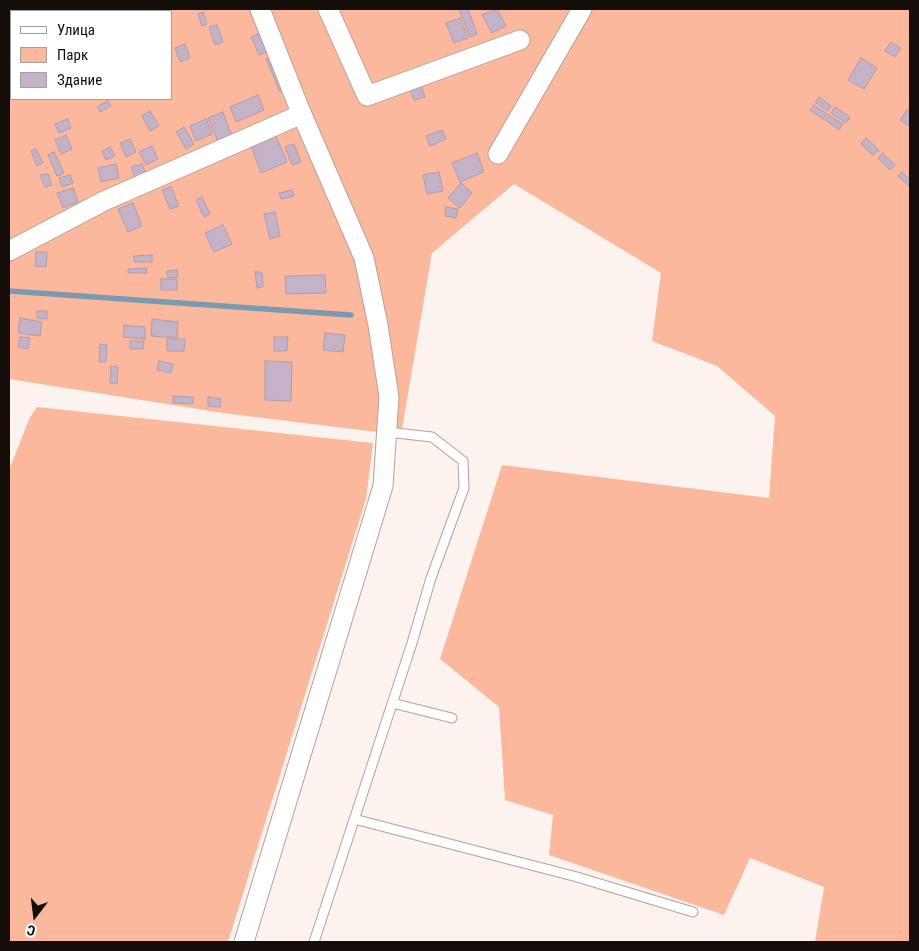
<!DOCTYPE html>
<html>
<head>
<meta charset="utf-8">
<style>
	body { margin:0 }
	#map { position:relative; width:919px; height:951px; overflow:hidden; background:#fdf3ee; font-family:"Roboto Condensed",sans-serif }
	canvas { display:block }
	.frame { position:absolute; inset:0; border:10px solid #150d09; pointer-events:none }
	.legend { position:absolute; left:10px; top:10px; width:162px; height:90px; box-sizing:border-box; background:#fff; border:1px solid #a19e9d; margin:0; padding:6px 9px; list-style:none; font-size:15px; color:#150d09 }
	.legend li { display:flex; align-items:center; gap:10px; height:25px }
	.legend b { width:25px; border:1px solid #a19e9d }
	.north { position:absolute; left:10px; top:891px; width:50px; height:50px; -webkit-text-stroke:4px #fff; paint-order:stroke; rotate:195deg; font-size:14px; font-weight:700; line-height:20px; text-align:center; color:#150d09 }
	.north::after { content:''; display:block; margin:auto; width:18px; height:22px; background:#150d09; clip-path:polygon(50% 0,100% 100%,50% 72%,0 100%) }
</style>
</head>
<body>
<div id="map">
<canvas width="919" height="951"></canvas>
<div class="frame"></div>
<ul class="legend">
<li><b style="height:6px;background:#fff"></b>Улица</li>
<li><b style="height:14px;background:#fbb89c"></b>Парк</li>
<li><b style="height:14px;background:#c4b3c6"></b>Здание</li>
</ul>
<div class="north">С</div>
</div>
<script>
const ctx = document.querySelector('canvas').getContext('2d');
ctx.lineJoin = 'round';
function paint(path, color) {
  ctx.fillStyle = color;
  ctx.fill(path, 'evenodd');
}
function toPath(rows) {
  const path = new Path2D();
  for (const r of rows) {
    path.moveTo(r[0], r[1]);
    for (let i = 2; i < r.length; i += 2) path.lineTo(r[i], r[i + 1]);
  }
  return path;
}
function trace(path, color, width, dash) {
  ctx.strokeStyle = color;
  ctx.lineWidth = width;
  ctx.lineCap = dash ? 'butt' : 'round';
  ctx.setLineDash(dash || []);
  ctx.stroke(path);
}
paint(toPath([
	[9,9,910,9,910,942,815,942,824,887,750,858,724,915,549,855,553,815,505,800,499,707,440,659,502,465,769,498,775,416,717,366,652,341,661,273,514,184,432,253,401,435,223,413,9,379],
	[11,11,171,11,171,99,11,99],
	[37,407,373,443,366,499,228,942,9,942,9,470,30,417]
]), '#fbb89c');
trace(toPath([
	[9,291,351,315]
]), '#7a9aaf', 5.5);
const building = toPath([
	[459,9,468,9,477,34,470,37,459,9],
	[497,9,506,26,492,33,482,15,497,9],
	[203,12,207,24,202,26,198,14,203,12],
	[460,18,468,38,454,43,446,23,460,18],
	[217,25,223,42,215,45,209,27,217,25],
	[263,32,271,50,259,55,251,37,263,32],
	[891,42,901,48,895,57,885,51,891,42],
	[185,44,190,58,180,62,175,48,185,44],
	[274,55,287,89,280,92,266,59,274,55],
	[861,58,877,68,864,89,848,80,861,58],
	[419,81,425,97,414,100,408,85,419,81],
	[258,95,264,110,236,122,230,107,258,95],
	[819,97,831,106,828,111,815,102,819,97],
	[108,101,111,106,100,112,97,107,108,101],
	[814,105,827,114,823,119,810,110,814,105],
	[835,107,850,117,846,123,831,113,835,107],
	[907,110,910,112,909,126,900,120,907,110],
	[150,111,159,126,150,131,142,116,150,111],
	[223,112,232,136,218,142,208,118,223,112],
	[829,115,843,124,839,130,825,120,829,115],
	[68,119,71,128,59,133,55,124,68,119],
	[206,119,212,134,196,141,190,126,206,119],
	[184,127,194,144,186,149,176,132,184,127],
	[442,130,446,139,430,146,426,136,442,130],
	[66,135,72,149,61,154,55,140,66,135],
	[276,136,287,162,261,173,251,146,276,136],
	[866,138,879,150,873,155,861,144,866,138],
	[130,139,136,152,126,157,120,143,130,139],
	[294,144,301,162,292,165,285,147,294,144],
	[152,146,158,159,146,165,139,152,152,146],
	[110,147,115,156,106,160,102,151,110,147],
	[36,149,43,163,37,166,31,151,36,149],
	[54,152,64,173,57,176,48,155,54,152],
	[477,153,484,172,460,182,452,163,477,153],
	[883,153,895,165,890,170,878,158,883,153],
	[116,164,119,178,101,182,98,168,116,164],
	[142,164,146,174,135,178,131,167,142,164],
	[439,172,443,191,427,194,423,175,439,172],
	[902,172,910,180,910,187,898,176,902,172],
	[48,174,52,185,45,187,40,175,48,174],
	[70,175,73,183,62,187,59,178,70,175],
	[461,183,472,193,460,208,448,198,461,183],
	[171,187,179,206,170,209,162,190,171,187],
	[73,188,78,202,63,208,57,193,73,188],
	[292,190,294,196,281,199,279,193,292,190],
	[202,197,210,214,204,217,196,200,202,197],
	[133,203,142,226,128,232,118,209,133,203],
	[446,207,458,209,456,218,445,216,446,207],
	[275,212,280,236,270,239,264,214,275,212],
	[223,225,232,244,214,252,205,233,223,225],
	[36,252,47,252,46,267,35,266,36,252],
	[152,255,152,262,134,262,134,256,152,255],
	[146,268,147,273,128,273,128,269,146,268],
	[177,270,178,277,168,278,167,271,177,270],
	[255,272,262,272,263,287,257,288,255,272],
	[325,275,326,293,286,294,285,276,325,275],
	[161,279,177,279,177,290,161,290,161,279],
	[37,311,47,311,47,319,37,318,37,311],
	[20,318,42,322,40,336,18,333,20,318],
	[152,319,178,322,177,338,151,336,152,319],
	[124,325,145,327,145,339,123,337,124,325],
	[325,333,345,335,343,352,323,350,325,333],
	[20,337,30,338,28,349,18,347,20,337],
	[274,337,288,337,287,351,274,351,274,337],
	[167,339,185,339,184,351,167,351,167,339],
	[130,341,144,341,143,349,130,349,130,341],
	[100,344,107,345,106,362,99,362,100,344],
	[159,361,173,364,171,373,157,370,159,361],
	[265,361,292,362,291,401,265,400,265,361],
	[111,366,118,367,117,384,110,383,111,366],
	[173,396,193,397,193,404,173,403,173,396],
	[208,397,221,399,220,407,208,406,208,397]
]);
paint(building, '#c4b3c6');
trace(building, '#ad9daf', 1);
const lane = toPath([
	[392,703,452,718],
	[354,819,577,877,693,912],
	[314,942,412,643,431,578,464,488,463,461,432,437,387,432]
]);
const street = toPath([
	[328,9,367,96,520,40],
	[84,11,90,9],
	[9,45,11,44],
	[498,154,582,9],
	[9,251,104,201,302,114],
	[244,942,383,486,389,397,378,325,364,258,300,110,260,9]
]);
trace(lane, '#b79f95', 11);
trace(street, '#b79f95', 21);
trace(lane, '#fff', 9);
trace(street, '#fff', 19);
</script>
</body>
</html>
